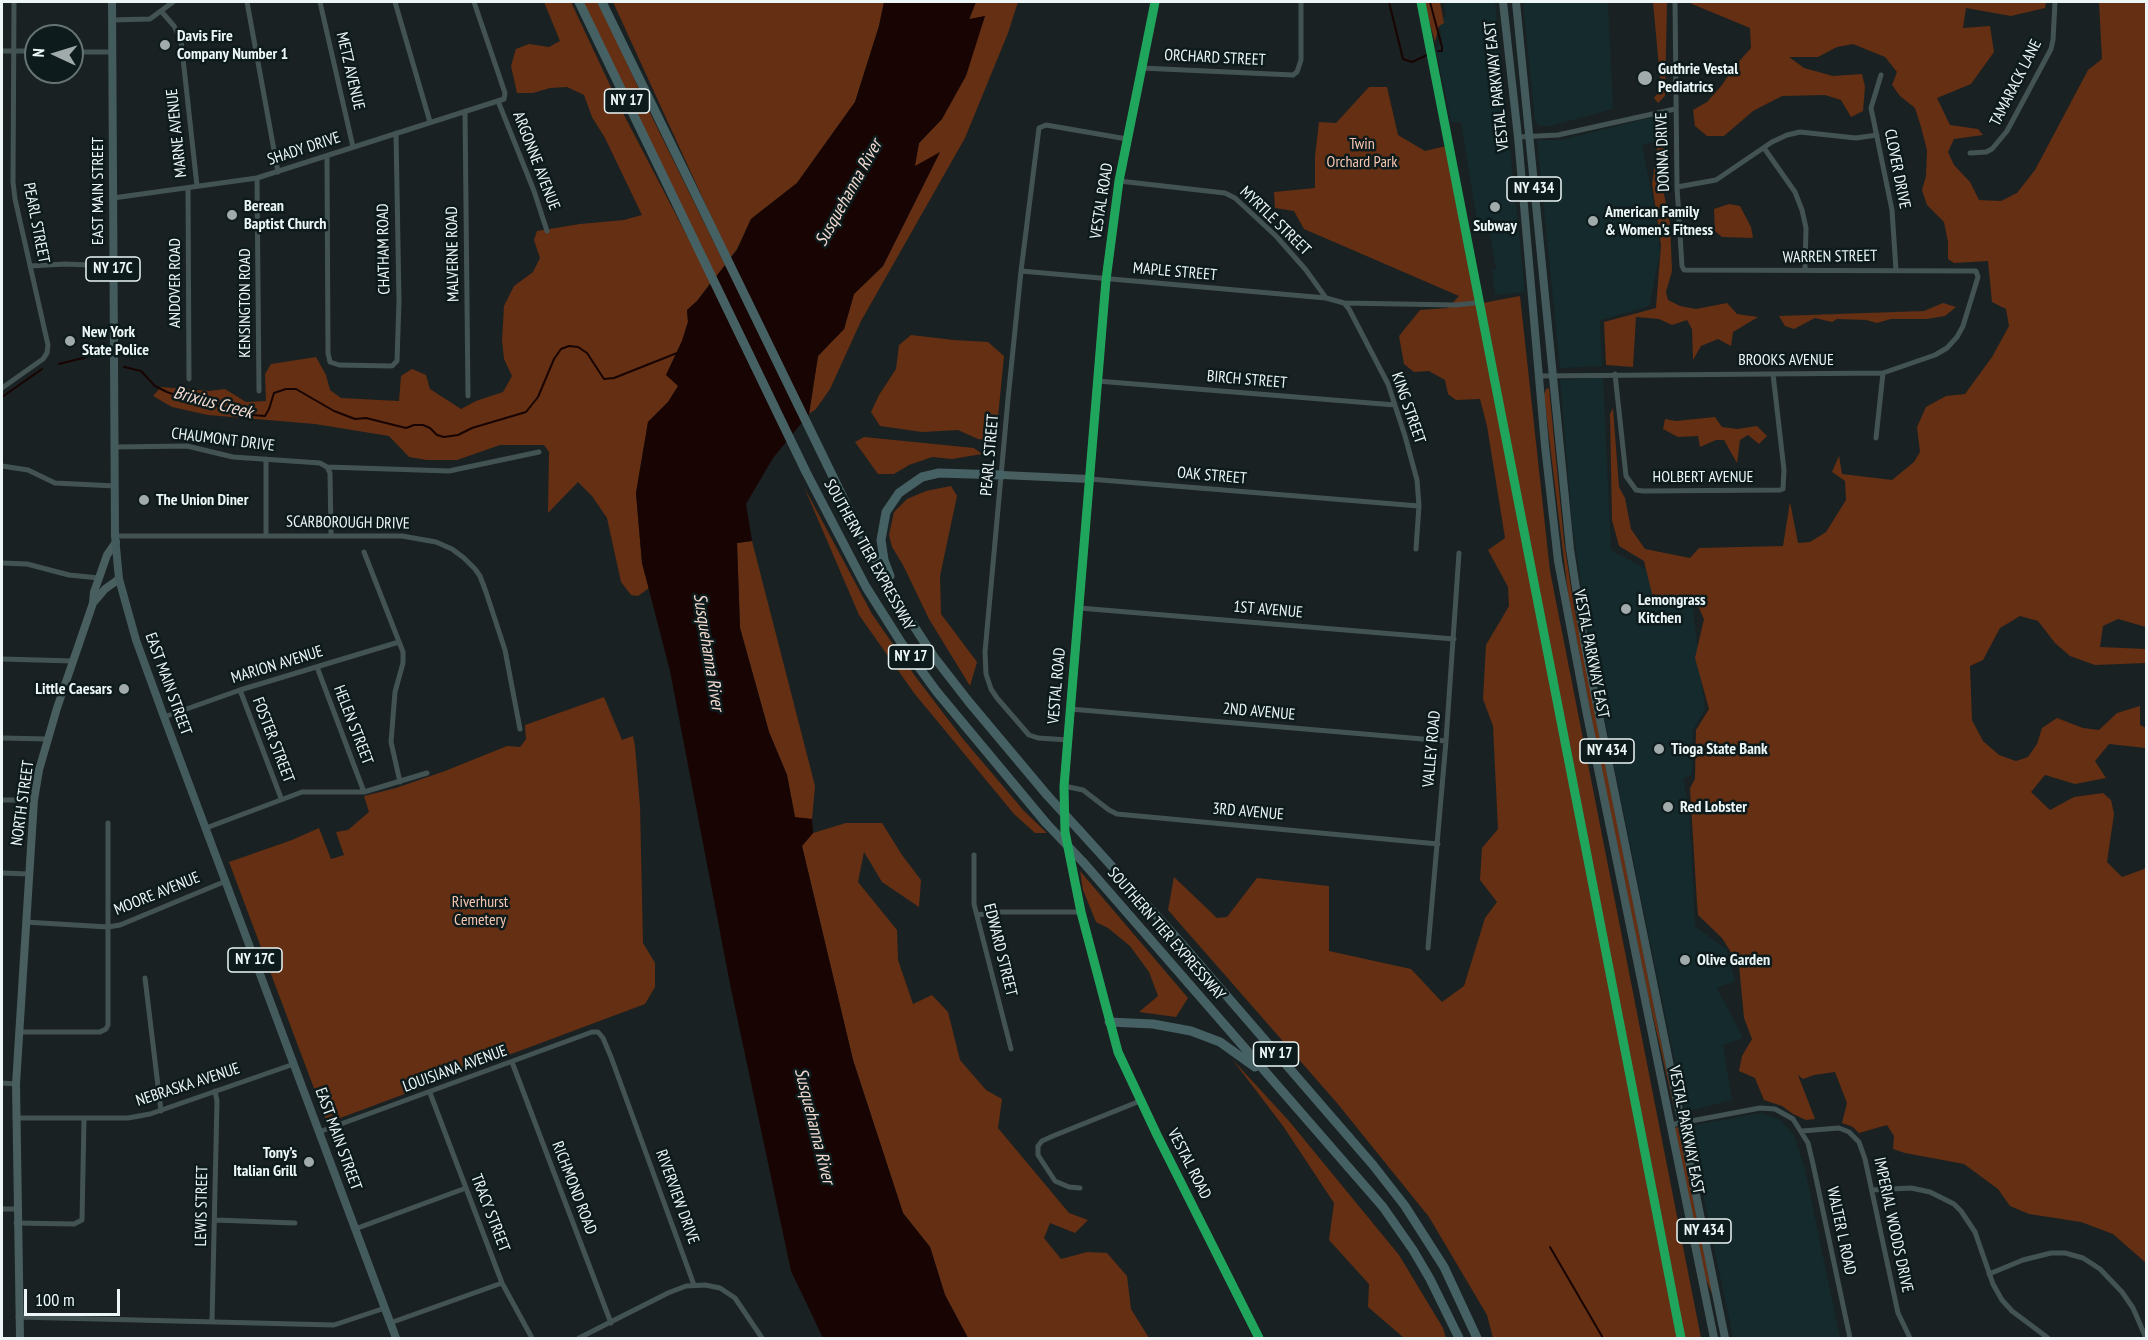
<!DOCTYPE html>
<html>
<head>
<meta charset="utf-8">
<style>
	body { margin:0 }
	#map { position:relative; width:2148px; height:1340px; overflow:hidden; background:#1a2122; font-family:"PT Sans Narrow",sans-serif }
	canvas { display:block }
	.frame { position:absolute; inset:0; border:3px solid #ecf6f6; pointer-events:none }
	.north { position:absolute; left:24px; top:24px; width:60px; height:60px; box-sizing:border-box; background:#0d1b1c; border:2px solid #667373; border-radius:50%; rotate:274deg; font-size:16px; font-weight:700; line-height:24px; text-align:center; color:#ecf6f6 }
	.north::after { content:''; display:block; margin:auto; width:21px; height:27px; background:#a2abac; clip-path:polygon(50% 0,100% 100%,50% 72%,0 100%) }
	.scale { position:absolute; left:24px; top:1289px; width:96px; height:27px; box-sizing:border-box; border:3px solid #ecf6f6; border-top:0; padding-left:8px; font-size:18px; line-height:21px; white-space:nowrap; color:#ecf6f6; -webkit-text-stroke:4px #0d1b1c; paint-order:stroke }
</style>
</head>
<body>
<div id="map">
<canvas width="2148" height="1340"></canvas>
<div class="frame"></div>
<div class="north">N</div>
<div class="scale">100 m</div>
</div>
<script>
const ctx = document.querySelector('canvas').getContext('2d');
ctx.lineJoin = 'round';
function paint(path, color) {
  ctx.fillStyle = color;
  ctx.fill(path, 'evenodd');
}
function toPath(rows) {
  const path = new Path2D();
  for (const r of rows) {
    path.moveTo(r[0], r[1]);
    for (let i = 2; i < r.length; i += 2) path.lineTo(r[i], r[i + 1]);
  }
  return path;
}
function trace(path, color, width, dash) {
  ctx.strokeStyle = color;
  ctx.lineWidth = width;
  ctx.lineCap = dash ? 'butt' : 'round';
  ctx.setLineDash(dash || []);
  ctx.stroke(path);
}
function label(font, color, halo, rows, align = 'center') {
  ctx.font = font + ' "PT Sans Narrow",sans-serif';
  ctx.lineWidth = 5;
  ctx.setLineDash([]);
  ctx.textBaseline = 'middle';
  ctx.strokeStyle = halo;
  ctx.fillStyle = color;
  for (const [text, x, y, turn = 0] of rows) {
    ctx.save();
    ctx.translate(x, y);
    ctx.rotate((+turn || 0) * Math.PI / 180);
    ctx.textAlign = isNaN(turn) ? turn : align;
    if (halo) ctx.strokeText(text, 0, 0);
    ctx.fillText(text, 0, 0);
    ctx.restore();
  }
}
paint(toPath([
	[1444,2,1495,2,1525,292,1495,295,1492,269,1496,269,1489,228,1478,228,1461,122,1451,122,1436,49,1442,41,1438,17,1446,17],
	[1523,2,1608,2,1613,109,1551,126,1540,126,1535,121],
	[1653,117,1660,141,1642,145,1656,215,1660,254,1649,306,1600,320,1602,366,1560,368,1537,140,1561,140],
	[1603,377,1611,550,1691,594,1705,709,1693,730,1692,774,1683,779,1689,807,1695,926,1727,950,1735,981,1717,988,1743,1038,1723,1045,1732,1100,1685,1112,1590,648,1572,522,1560,380],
	[1761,1113,1780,1120,1794,1135,1805,1169,1840,1338,1733,1338,1689,1126]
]), '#152a2c');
paint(toPath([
	[544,2,571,2,624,115,711,282,697,301,687,310,688,322,682,341,666,375,679,385,668,402,648,422,636,493,642,563,649,588,638,596,631,595,621,582,607,518,592,496,578,482,548,513,549,452,544,445,500,445,457,460,427,460,409,457,389,436,315,424,208,415,172,407,153,396,161,387,209,391,225,389,246,402,266,401,265,374,271,364,316,357,326,375,330,390,341,398,399,401,401,376,412,369,426,375,430,389,461,409,476,401,503,392,512,376,504,359,502,340,504,306,514,286,533,272,540,258,534,240,537,231,580,224,624,220,642,215,605,138,592,117,584,95,567,87,550,88,533,93,517,93,511,66,516,49,529,44,549,47,560,41],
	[583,2,597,2,609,24,649,111,725,265,715,278],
	[613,2,884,2,879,26,855,102,797,183,751,219,737,249,730,258],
	[976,2,1018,2,1008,33,965,138,861,321,830,389,816,409,809,414,818,356,844,329,854,294,883,266,939,154,914,167,919,143,942,119,985,16,969,20],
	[1424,2,1440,2,1444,23,1439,26,1435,42],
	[1653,2,1667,2,1665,96,1658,103,1654,98,1661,89],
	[1690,2,2046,2,2045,8,2011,16,1966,8,1963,28,1990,26,1994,52,1971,84,1937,98,1950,125,1978,129,1983,135,1954,139,1948,152,1954,165,1970,182,1979,200,2001,201,2017,193,2035,170,2088,70,2102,59,2099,2,2146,2,2146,627,2118,619,2103,626,2100,647,2146,649,2146,663,2095,665,2070,656,2055,643,2038,621,2020,616,2000,628,1983,660,1970,666,1972,720,1983,741,1999,755,2016,761,2028,757,2037,744,2042,728,2057,718,2083,728,2099,730,2117,713,2140,706,2140,725,2146,728,2146,748,2109,744,2095,761,2106,778,2075,784,2045,775,2031,792,2050,810,2074,797,2103,793,2111,800,2114,814,2107,862,2122,877,2144,869,2146,866,2146,1263,2113,1234,2081,1222,2029,1214,2010,1206,1998,1189,1964,1164,1905,1153,1893,1149,1894,1136,1887,1125,1859,1133,1853,1127,1842,1123,1847,1103,1835,1072,1814,1075,1803,1079,1798,1075,1815,1119,1806,1120,1793,1114,1782,1106,1764,1100,1755,1078,1739,1071,1742,1056,1752,1039,1744,1018,1739,965,1722,938,1698,915,1697,903,1690,788,1695,779,1696,730,1709,709,1695,658,1704,619,1699,608,1685,600,1653,598,1644,561,1619,546,1612,520,1610,414,1613,408,1619,487,1625,498,1631,529,1645,549,1690,558,1699,548,1783,546,1790,502,1798,543,1810,542,1826,532,1846,500,1845,481,1832,472,1839,456,1842,474,1892,480,1914,462,1920,452,1917,427,1926,407,1946,396,1965,394,1992,357,2009,326,2006,309,1992,302,1988,261,1954,263,1948,259,1948,242,1944,222,1927,205,1922,190,1926,176,1927,150,1921,127,1915,108,1900,96,1892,85,1897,72,1885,57,1853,44,1837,47,1818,57,1789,57,1804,68,1833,76,1862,74,1865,87,1863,111,1851,117,1841,100,1825,95,1782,96,1753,111,1724,136,1707,136,1695,126,1693,110,1707,102,1722,85,1734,67,1751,48,1750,28,1692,4],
	[1369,87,1387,87,1398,135,1425,151,1446,146,1477,304,1520,296,1550,571,1701,1338,1493,1338,1487,1315,1429,1217,1337,1103,1168,910,1174,877,1217,918,1227,917,1257,878,1329,886,1329,951,1411,969,1442,1002,1464,986,1485,918,1497,902,1480,880,1482,848,1498,829,1493,726,1483,699,1486,645,1509,606,1508,587,1488,550,1505,538,1487,426,1480,399,1456,400,1448,394,1445,380,1429,371,1414,372,1404,364,1399,336,1420,310,1448,308,1459,296,1304,229,1294,211,1275,208,1274,192,1315,188,1315,156,1319,122,1336,123],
	[1654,127,1664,127,1666,136,1663,189,1670,224,1672,271,1666,292,1668,300,1680,306,1696,309,1727,303,1737,314,1758,317,1733,332,1731,346,1718,339,1701,346,1693,360,1692,329,1687,320,1672,325,1659,319,1636,317,1633,367,1606,365,1604,322,1656,308,1661,245,1652,184,1657,150],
	[1729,204,1740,206,1751,227,1753,238,1722,237,1715,231,1714,209],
	[1943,303,1956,307,1945,316,1927,319,1891,319,1877,323,1866,320,1837,319,1832,322,1815,318,1794,329,1785,326,1779,316,1924,311],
	[911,335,954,340,988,342,1004,356,997,427,994,441,978,439,958,430,922,432,880,426,871,412,879,395,896,369,899,345],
	[1549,388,1564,541,1574,607,1675,1112,1648,995,1600,763,1568,594,1544,395,1546,389],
	[1715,417,1722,427,1737,429,1757,426,1767,436,1759,444,1748,435,1740,440,1737,463,1724,440,1716,440,1700,447,1698,436,1678,437,1663,429,1665,419,1676,421],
	[864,437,974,448,982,454,952,459,932,457,909,465,894,474,878,474,855,442],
	[951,486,957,496,940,576,941,614,977,662,970,686,929,619,903,565,892,547,889,535,894,512,907,499,926,491],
	[804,487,872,614,915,676,963,739,1024,811,1047,833,1035,833,1014,814,914,693,859,615],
	[752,541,815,786,812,819,795,818,787,775,769,732,740,628,737,543],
	[604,697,622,740,633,736,635,746,640,806,643,943,655,963,655,987,645,1004,327,1123,229,862,292,840,319,828,331,859,344,855,336,832,348,830,369,812,364,796,396,788,445,771,507,746,520,747,526,739,525,725],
	[846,823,882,823,902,855,921,880,919,907,882,882,864,852,858,882,897,930,898,960,913,1004,932,995,948,1012,960,1060,986,1090,1002,1099,998,1128,1069,1213,1088,1220,1075,1233,1050,1223,1044,1238,1061,1259,1087,1252,1107,1253,1127,1276,1131,1309,1149,1338,968,1338,945,1295,930,1247,903,1213,853,1060,802,846,813,833],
	[1080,871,1188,998,1176,1017,1139,1012,1158,996,1149,972,1130,946,1108,928,1096,922,1083,890],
	[1232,1059,1289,1121,1399,1255,1443,1328,1446,1338,1404,1338,1368,1307,1369,1284,1329,1240,1334,1203,1283,1126],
	[1678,1127,1713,1296,1704,1275,1674,1128]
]), '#642f12');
paint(toPath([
	[884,2,976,2,969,19,985,16,966,76,942,119,919,143,915,166,940,152,883,266,854,294,844,329,818,356,809,414,773,458,746,504,752,541,737,543,740,628,769,732,787,775,795,817,812,819,813,833,802,846,853,1060,903,1213,930,1247,945,1295,968,1338,823,1338,791,1271,730,984,670,671,642,563,636,493,648,422,668,402,678,386,666,375,682,341,688,322,687,310,697,301,737,250,751,219,797,183,855,102,879,26]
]), '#180503');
trace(toPath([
	[1389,2,1403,59,1412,62,1427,55],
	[1430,2,1442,47,1442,51,1438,51],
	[59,364,87,357],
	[124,367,141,371,155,386,167,392,191,401,216,405,240,414,265,416,269,409,274,393,286,389,296,389,334,411,355,419,366,418,406,428,414,425,423,425,430,428,437,435,444,437,458,435,472,428,526,412,538,397,554,359,561,349,569,346,578,347,587,353,604,379,614,378,677,353],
	[2,397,42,369],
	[1550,1247,1603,1338]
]), '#180503', 2);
trace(toPath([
	[247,2,278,172],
	[320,2,353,147],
	[395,2,430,122],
	[161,11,174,26,181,40,197,186],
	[112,20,150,19,173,2],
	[2,51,36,51],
	[72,52,113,52],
	[1141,68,1293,75,1297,72,1301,60,1301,2],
	[1881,75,1871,108,1892,210,1896,270],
	[498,101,534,191,547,231],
	[465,111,468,396],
	[1518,137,1558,135,1675,109],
	[1764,148,1795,192,1802,210,1806,228,1805,270],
	[1970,153,1986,152,1992,149,2007,131,2051,49,2053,40,2055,2],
	[327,156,328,353,330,362,339,365,392,366,397,361,399,301,396,133],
	[257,178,259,391],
	[1119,181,1225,193,1235,198,1276,236,1306,270,1326,298],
	[1677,187,1716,180,1772,142,1787,135,1800,132,1856,138,1877,135],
	[188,188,189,379],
	[113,198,257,178,504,99,505,93,474,2],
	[30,266,65,264,113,266],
	[1021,271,1326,298,1344,303,1349,309,1388,384,1405,436,1417,480,1419,506,1416,549],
	[1344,303,1456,305,1475,303],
	[1615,374,1626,476,1636,490,1643,491,1780,490,1783,489,1784,470,1773,374],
	[1539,376,1883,373,1935,355,1947,348,1957,337,1963,326,1978,277,1976,271,1684,270,1682,266,1677,187,1675,2],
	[1097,381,1395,405],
	[2,388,43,359,47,353,48,345,15,199,13,182,14,2],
	[1876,438,1883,373],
	[115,447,187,446,233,457,320,463,327,467,330,473,331,535],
	[266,459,266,535],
	[2,466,28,470,55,483,115,486],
	[327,467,449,471,539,452],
	[1089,479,1419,506],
	[115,536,402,536,436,542,452,549,464,558,475,569,480,576,486,592,505,650,520,729],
	[364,552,403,652,403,663,395,692,391,742,400,782],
	[2,563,27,564,69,575,99,578],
	[1079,608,1454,639],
	[2,659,73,661],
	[317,667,364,792],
	[240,690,281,798],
	[1070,709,1446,741],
	[164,717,240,690,399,642],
	[2,738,47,739],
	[1068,740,1038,738,1029,735,997,698,991,689,986,674,985,652,1008,399,1021,271,1039,128,1046,125,1127,139],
	[1064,786,1083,790,1109,810,1117,814,1438,844],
	[2,800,34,800],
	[206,828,302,792,364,792,427,773],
	[974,855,974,904,1011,1049],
	[2,873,28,874],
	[977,915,999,912,1081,912],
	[25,922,108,927,120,925,226,881],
	[1428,948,1446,741,1459,553],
	[145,978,161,1111],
	[18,1032,100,1032,106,1029,108,1025,108,823],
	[512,1062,611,1323],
	[2,1083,16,1084],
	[430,1093,502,1283,532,1338],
	[15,1118,128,1118,150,1114,294,1064],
	[1670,1125,1760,1108,1775,1109,1793,1119,1808,1143,1813,1164,1850,1338],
	[1802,1131,1839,1128,1849,1132,1859,1142,1865,1159,1898,1313,1910,1338],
	[319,1132,592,1032,598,1032,603,1038,611,1057,694,1285],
	[1080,1188,1069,1187,1055,1181,1038,1155,1038,1146,1042,1141,1053,1136,1140,1101],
	[1872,1190,1911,1188,1930,1192,1954,1204,1961,1211,1975,1232,1993,1284,2002,1300,2012,1311,2048,1338],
	[2,1209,16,1209],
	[215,1220,295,1223],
	[16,1223,74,1224,82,1220,84,1119],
	[355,1229,466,1188],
	[1989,1274,2023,1260,2051,1253,2065,1253,2083,1258,2100,1269,2122,1292,2133,1308,2146,1338],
	[18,1317,334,1325,385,1308],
	[212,1322,217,1101,215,1091],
	[390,1323,502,1283],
	[579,1338,668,1293,686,1286,705,1285,720,1288,735,1298,762,1338]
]), '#435354', 5);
trace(toPath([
	[1155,2,1119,181,1106,280,1064,786,1065,832,1081,912,1118,1052,1157,1135,1259,1338],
	[1002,475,1089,479],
	[94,602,105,589,119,579],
	[20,1338,16,1084,34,800,39,770,57,708,93,603,94,592,99,578,107,555,116,542]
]), '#485e5f', 8);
trace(toPath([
	[112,2,115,536,119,579,136,640,164,717,396,1338],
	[1503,2,1518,137,1545,446,1558,561,1586,710,1714,1338],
	[1516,2,1570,549,1585,646,1725,1338]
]), '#445b5d', 8);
trace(toPath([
	[579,2,806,472,866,587,902,644,937,692,1046,823],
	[602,2,854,520,906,614,934,657,969,702,1047,795],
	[890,576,884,560,881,540,886,512,899,493,922,477,939,473,1002,475],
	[1079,830,1174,935,1373,1165,1405,1206,1444,1267,1477,1338],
	[1083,862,1383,1207,1413,1250,1430,1279,1459,1338],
	[1109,1022,1153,1024,1191,1031,1220,1042,1255,1067]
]), '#466163', 9);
trace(toPath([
	[1047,795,1079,830],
	[1046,823,1083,862]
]), '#466163', 9);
trace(toPath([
	[1155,2,1119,181,1106,280,1064,786,1065,832,1081,912,1118,1052,1157,1135,1259,1338],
	[1421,2,1681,1338]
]), '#20a55d', 9);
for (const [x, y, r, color] of [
	[165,45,6,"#a2abac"],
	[1645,78,8,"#a2abac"],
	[1495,207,6,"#a2abac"],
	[232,215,6,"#a2abac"],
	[1593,221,6,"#a2abac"],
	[70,341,6,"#a2abac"],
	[144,500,6,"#a2abac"],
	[1626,609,6,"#a2abac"],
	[124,689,6,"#a2abac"],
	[1659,749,6,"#a2abac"],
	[1668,807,6,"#a2abac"],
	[1685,960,6,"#a2abac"],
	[309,1162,6,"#a2abac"]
]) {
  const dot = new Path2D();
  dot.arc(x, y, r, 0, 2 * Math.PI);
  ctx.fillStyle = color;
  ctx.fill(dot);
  trace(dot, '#0d1b1c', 2);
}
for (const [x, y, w] of [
	[627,101,45],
	[1534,189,54],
	[113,269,54],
	[911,657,45],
	[1607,751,54],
	[255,960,54],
	[1276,1054,45],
	[1704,1231,54]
]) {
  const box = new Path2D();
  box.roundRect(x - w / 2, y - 12, w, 24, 4.5);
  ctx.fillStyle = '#0d1b1c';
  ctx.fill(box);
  trace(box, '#ecf6f6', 1.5);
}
label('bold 15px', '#ecf6f6', null, [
	["NY 17",627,101],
	["NY 434",1534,189],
	["NY 17C",113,269],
	["NY 17",911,657],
	["NY 434",1607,751],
	["NY 17C",255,960],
	["NY 17",1276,1054],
	["NY 434",1704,1231]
]);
label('bold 16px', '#ecf6f6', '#0d1b1c', [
	["Davis Fire",177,36],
	["Company Number 1",177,54],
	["Guthrie Vestal",1658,69],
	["Pediatrics",1658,87],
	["Berean",244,206],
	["Baptist Church",244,224],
	["American Family",1605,212],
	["& Women's Fitness",1605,230],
	["Subway",1495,226,"center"],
	["New York",82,332],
	["State Police",82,350],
	["The Union Diner",156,500],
	["Lemongrass",1638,600],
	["Kitchen",1638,618],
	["Little Caesars",112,689,"right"],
	["Tioga State Bank",1671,749],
	["Red Lobster",1680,807],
	["Olive Garden",1697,960],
	["Tony’s",297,1153,"right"],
	["Italian Grill",297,1171,"right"]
], 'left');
label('16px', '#ecf6f6', '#0d1b1c', [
	["ORCHARD STREET",1215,58,3],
	["METZ AVENUE",350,71,77],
	["TAMARACK LANE",2016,83,-63],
	["VESTAL PARKWAY EAST",1497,86,-96],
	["MARNE AVENUE",177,133,-96],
	["SHADY DRIVE",304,149,-18],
	["DONNA DRIVE",1663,152,-92],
	["ARGONNE AVENUE",536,161,69],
	["CLOVER DRIVE",1897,169,79],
	["EAST MAIN STREET",98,191,-90],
	["VESTAL ROAD",1102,201,-81],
	["MYRTLE STREET",1275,221,44],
	["PEARL STREET",36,223,79],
	["CHATHAM ROAD",384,249,-91],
	["MALVERNE ROAD",453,254,-91],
	["WARREN STREET",1830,257,-1],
	["MAPLE STREET",1175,272,5],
	["ANDOVER ROAD",175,283,-90],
	["KENSINGTON ROAD",245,303,-90],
	["BROOKS AVENUE",1786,360],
	["BIRCH STREET",1247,380,5],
	["KING STREET",1408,408,71],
	["CHAUMONT DRIVE",223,440,7],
	["PEARL STREET",990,455,-85],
	["OAK STREET",1212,476,5],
	["HOLBERT AVENUE",1703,477],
	["SCARBOROUGH DRIVE",348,523,1],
	["SOUTHERN TIER EXPRESSWAY",869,555,61],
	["1ST AVENUE",1268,610,5],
	["VESTAL PARKWAY EAST",1591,654,79],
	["MARION AVENUE",277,665,-17],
	["EAST MAIN STREET",168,684,70],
	["VESTAL ROAD",1057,686,-85],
	["2ND AVENUE",1259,712,5],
	["HELEN STREET",353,725,69],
	["FOSTER STREET",273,740,69],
	["VALLEY ROAD",1432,749,-85],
	["NORTH STREET",23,803,-82],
	["3RD AVENUE",1248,812,5],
	["MOORE AVENUE",157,894,-22],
	["SOUTHERN TIER EXPRESSWAY",1166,934,49],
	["EDWARD STREET",1000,950,76],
	["LOUISIANA AVENUE",455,1069,-20],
	["NEBRASKA AVENUE",188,1085,-18],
	["VESTAL PARKWAY EAST",1686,1130,79],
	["EAST MAIN STREET",338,1139,70],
	["VESTAL ROAD",1189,1164,63],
	["RICHMOND ROAD",574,1188,69],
	["RIVERVIEW DRIVE",677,1197,70],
	["LEWIS STREET",202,1206,-89],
	["TRACY STREET",490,1213,69],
	["IMPERIAL WOODS DRIVE",1893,1225,78],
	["WALTER L ROAD",1841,1231,78]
]);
label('16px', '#f7c6b1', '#0d1b1c', [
	["Twin",1362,144],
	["Orchard Park",1362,162],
	["Riverhurst",480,902],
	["Cemetery",480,920]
]);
label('italic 18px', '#f3dad0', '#0d1b1c', [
	["Susquehanna River",849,193,-61],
	["Brixius Creek",213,403,15],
	["Susquehanna River",708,652,81],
	["Susquehanna River",814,1126,76]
]);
</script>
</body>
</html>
